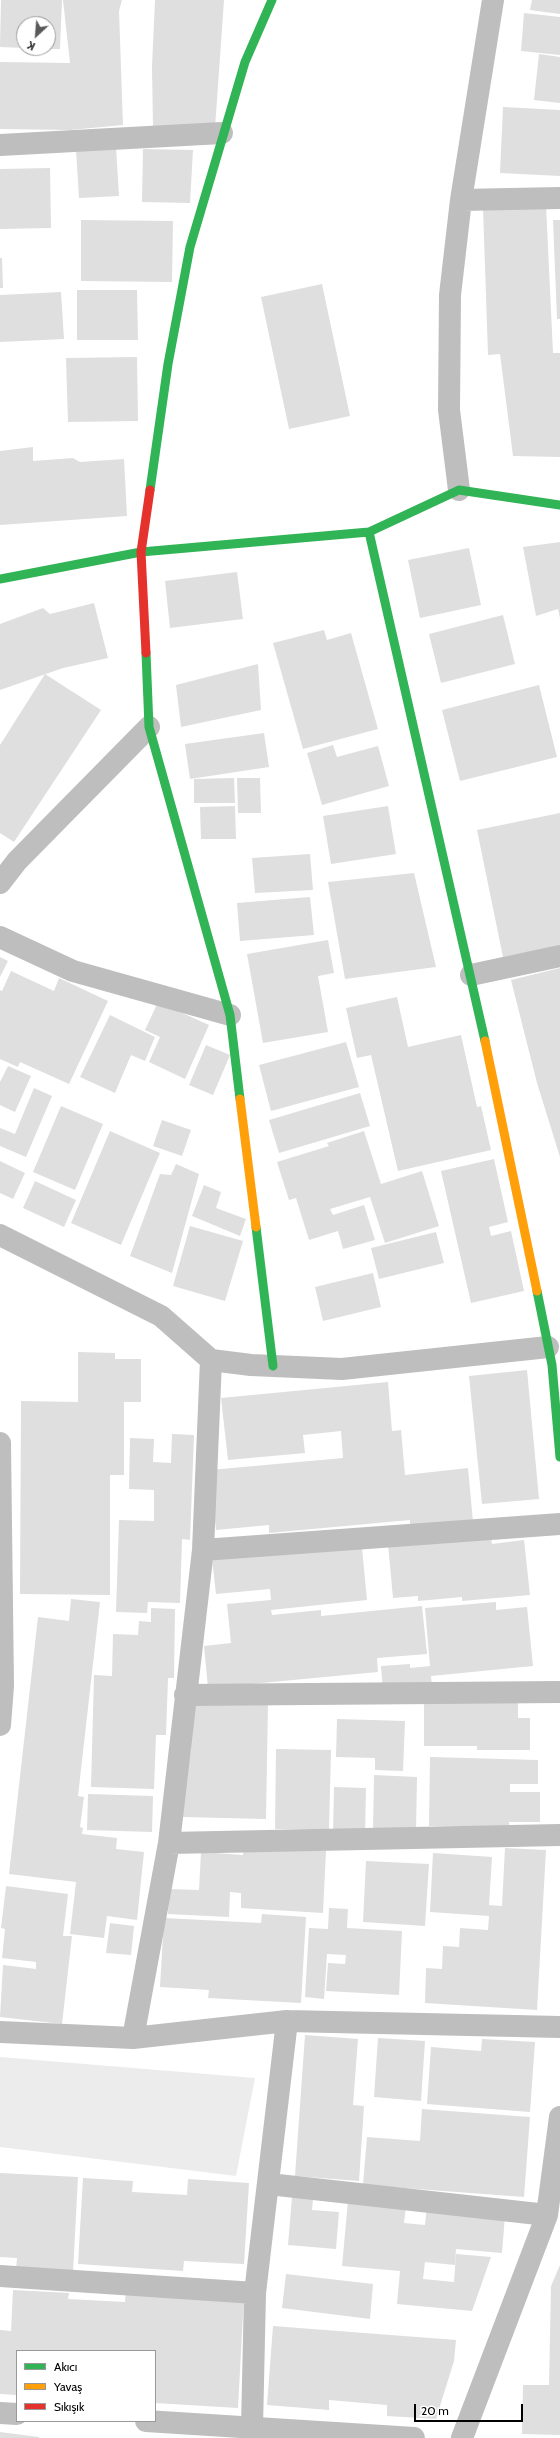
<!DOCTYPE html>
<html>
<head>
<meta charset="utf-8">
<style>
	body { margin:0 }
	#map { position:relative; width:560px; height:2438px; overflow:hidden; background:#fff; font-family:Cabin,sans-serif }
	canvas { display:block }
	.legend { position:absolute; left:16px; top:2350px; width:140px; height:72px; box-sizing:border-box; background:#fff; border:1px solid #999; margin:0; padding:5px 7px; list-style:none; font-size:12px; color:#000 }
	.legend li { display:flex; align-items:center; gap:8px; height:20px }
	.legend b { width:20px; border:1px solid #999 }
	.north { position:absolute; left:16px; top:16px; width:40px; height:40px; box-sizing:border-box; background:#fff; border:1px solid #999; border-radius:50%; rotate:206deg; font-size:11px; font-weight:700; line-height:16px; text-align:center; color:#000 }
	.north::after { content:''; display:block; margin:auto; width:14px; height:18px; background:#595959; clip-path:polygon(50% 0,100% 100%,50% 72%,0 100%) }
	.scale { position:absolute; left:414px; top:2404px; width:109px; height:18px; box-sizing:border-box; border:2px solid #000; border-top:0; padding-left:5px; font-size:12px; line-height:14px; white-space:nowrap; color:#000; -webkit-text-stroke:3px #fff; paint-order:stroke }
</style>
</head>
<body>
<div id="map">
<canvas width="560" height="2438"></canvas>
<ul class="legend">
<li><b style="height:5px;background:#30b455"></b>Akıcı</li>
<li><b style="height:5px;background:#ff9f0a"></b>Yavaş</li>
<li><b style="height:5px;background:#e5322d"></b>Sıkışık</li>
</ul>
<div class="north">K</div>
<div class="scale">20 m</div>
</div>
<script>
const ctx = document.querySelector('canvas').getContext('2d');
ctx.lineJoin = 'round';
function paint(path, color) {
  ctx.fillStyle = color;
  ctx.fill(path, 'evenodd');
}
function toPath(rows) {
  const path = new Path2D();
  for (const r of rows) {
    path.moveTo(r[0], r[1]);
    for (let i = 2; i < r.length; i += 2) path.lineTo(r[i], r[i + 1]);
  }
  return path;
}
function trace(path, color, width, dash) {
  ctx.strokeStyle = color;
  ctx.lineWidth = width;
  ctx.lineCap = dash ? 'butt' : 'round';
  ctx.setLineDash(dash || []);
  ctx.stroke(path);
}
paint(toPath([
	[0,2057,255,2078,236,2176,0,2147]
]), '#ececec');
paint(toPath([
	[1,0,62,0,60,49,48,49,48,24,24,24,24,48,0,47],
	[63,0,122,0,119,11,123,125,70,130,0,129,0,62,70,63],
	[155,0,224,0,215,128,153,127,152,67],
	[532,0,560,0,560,14,530,10],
	[524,13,560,17,560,55,521,51],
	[539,54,560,57,560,103,534,100],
	[503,107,560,110,560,176,500,173],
	[116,147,119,196,79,198,76,150],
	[143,149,193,150,190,203,142,202],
	[50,168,51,228,0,229,0,169],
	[546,205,553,353,560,353,560,457,513,456,500,354,488,355,483,208],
	[81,220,173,221,172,282,81,281],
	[553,220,560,220,560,319,557,319],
	[0,258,2,258,3,288,0,288],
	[322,284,350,416,289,429,261,297],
	[77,290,137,290,138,340,77,340],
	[61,292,64,339,0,342,0,295],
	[137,357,138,421,68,422,66,358],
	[33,447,33,461,73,458,80,462,124,459,127,516,0,525,0,451],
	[560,542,560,618,558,609,536,616,523,547],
	[469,548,481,605,420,618,408,560],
	[237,572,243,619,170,628,165,581],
	[94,603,108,658,63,668,0,690,0,624,43,608,50,614],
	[503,615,515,664,441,683,429,634],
	[324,630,327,640,351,633,378,729,303,749,273,643],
	[258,664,261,710,181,727,176,685],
	[45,674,101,710,14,842,0,833,0,745],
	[539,685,557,757,460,781,442,710],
	[264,733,269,767,190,779,185,744],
	[333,745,337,757,378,746,389,786,322,805,307,753],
	[234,778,235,803,194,803,194,779],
	[237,778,260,778,261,813,238,813],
	[235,806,236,839,201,839,200,807],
	[388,806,396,854,331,864,323,816],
	[560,813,560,946,503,957,477,830],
	[310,854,313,890,255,893,252,858],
	[414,873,436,967,345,979,328,882],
	[310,897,314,935,240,941,237,903],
	[328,940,334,973,318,976,328,1032,263,1043,247,954],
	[0,957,8,961,0,977],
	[560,968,560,1157,537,1083,511,980],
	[11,971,54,991,59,978,108,1001,69,1084,20,1062,18,1067,0,1059,0,990,2,991],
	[397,997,408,1047,461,1035,477,1107,481,1106,491,1150,398,1171,371,1055,357,1058,346,1008],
	[158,1002,209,1025,185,1079,149,1062,160,1037,145,1030],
	[110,1015,155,1037,145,1061,131,1055,115,1093,80,1077],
	[346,1042,359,1087,271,1111,259,1065],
	[206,1045,230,1055,213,1095,189,1085],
	[8,1066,31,1076,15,1112,0,1105,0,1082],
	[34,1088,52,1096,26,1157,0,1146,0,1128,15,1134],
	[360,1093,370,1126,279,1153,269,1120],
	[61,1106,103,1124,75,1190,33,1172],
	[162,1120,191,1130,182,1156,153,1146],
	[110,1131,160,1153,121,1245,71,1223],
	[364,1131,381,1184,422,1171,439,1226,385,1243,370,1197,330,1209,333,1215,364,1205,375,1240,343,1249,338,1231,309,1240,296,1198,289,1200,277,1162,329,1146,327,1143],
	[494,1159,508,1222,489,1227,491,1236,511,1231,524,1291,471,1303,441,1171],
	[0,1161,25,1173,13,1199,0,1193],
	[176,1164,199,1174,172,1273,130,1256,160,1174,171,1175],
	[35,1181,76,1200,64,1227,23,1208],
	[204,1185,221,1192,216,1208,246,1219,240,1236,192,1216],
	[190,1226,243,1241,225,1301,173,1286],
	[436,1232,444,1263,379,1279,371,1248],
	[373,1273,381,1307,323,1321,315,1287],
	[78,1352,115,1353,115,1359,141,1359,141,1402,124,1402,124,1475,110,1475,110,1595,20,1594,21,1401,78,1402],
	[527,1370,539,1499,482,1504,469,1376],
	[388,1382,392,1431,401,1430,405,1475,468,1468,473,1522,410,1528,410,1520,269,1533,269,1525,216,1530,210,1470,343,1458,341,1431,303,1435,305,1453,228,1460,221,1398],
	[172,1434,194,1435,190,1540,182,1539,180,1603,148,1602,147,1613,116,1612,119,1520,154,1521,154,1490,129,1489,130,1438,154,1439,153,1462,171,1463],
	[491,1536,492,1544,524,1540,530,1595,462,1601,462,1597,418,1601,418,1596,393,1598,388,1544],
	[362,1548,367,1600,271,1610,272,1615,321,1610,321,1616,422,1606,427,1654,377,1658,378,1672,208,1688,204,1646,231,1643,227,1604,271,1600,270,1589,216,1594,212,1559],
	[71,1599,100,1602,78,1796,84,1797,80,1827,83,1828,82,1834,117,1838,116,1849,144,1852,137,1920,107,1916,104,1938,70,1934,76,1882,9,1874,38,1617,69,1621],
	[496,1602,496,1610,527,1607,533,1666,431,1676,432,1686,383,1691,381,1666,410,1664,410,1668,430,1666,425,1608],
	[151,1608,175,1609,174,1678,168,1678,166,1735,156,1735,154,1789,91,1787,94,1675,112,1676,113,1634,138,1635,139,1621,151,1622],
	[424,1699,518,1700,518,1718,530,1718,530,1750,477,1750,477,1746,424,1746],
	[191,1702,268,1704,266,1819,183,1817,185,1753,191,1753],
	[337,1719,405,1721,403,1771,375,1770,375,1758,336,1757],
	[276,1749,331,1750,329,1830,275,1829],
	[430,1757,538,1760,538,1784,510,1784,510,1792,540,1792,540,1822,509,1822,509,1827,429,1826],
	[374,1775,417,1777,416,1833,373,1832],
	[334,1787,366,1788,365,1835,333,1834],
	[88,1794,153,1796,152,1832,87,1830],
	[244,1846,326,1851,323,1913,241,1908,241,1893,230,1892,229,1917,168,1914,169,1889,199,1890,201,1852,243,1855],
	[505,1848,546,1850,537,2010,425,2003,426,1968,442,1969,443,1946,459,1947,460,1928,488,1930,489,1916,430,1912,433,1853,492,1857,489,1905,502,1906],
	[366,1861,429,1864,425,1926,363,1922],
	[6,1886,68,1894,63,1936,72,1936,62,2024,0,2017,3,1965,36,1969,36,1962,2,1958,5,1929,1,1928],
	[329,1908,348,1909,347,1928,402,1931,399,1995,326,1991,328,1963,345,1964,346,1955,327,1954,324,1999,305,1997,309,1928,328,1929],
	[262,1914,306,1917,301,2003,208,1998,209,1990,160,1987,164,1918,261,1923],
	[110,1923,134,1926,131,1955,106,1953],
	[305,2035,358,2039,353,2105,364,2106,359,2181,295,2176],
	[378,2038,425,2041,421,2101,374,2097],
	[482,2039,535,2042,530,2112,427,2104,431,2047,481,2051],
	[422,2109,530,2117,524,2197,363,2185,367,2137,420,2141],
	[0,2173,78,2177,73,2272,16,2269,17,2258,0,2257],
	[83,2178,133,2181,132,2192,187,2195,188,2179,249,2183,244,2264,184,2261,183,2271,78,2264],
	[292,2197,313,2199,312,2210,339,2212,336,2249,288,2245],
	[348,2201,406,2206,404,2223,425,2225,427,2206,506,2203,502,2253,456,2249,455,2265,425,2262,423,2279,454,2282,456,2254,491,2257,472,2311,397,2304,400,2271,342,2266],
	[560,2265,560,2435,522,2434,523,2385,549,2385,551,2286],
	[286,2274,373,2284,370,2319,282,2308],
	[13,2290,69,2293,68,2299,125,2302,126,2290,244,2296,238,2408,155,2403,155,2351,17,2351,17,2395,0,2394,0,2330,11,2331],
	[273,2326,456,2340,454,2361,436,2419,387,2416,387,2405,329,2400,329,2410,267,2405],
	[0,2432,39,2437,39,2438,0,2438]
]), '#dfdfdf');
trace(toPath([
	[0,145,222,133],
	[461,200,560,198],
	[459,490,449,410,450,295,461,200,493,0],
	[0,883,17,861,149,727],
	[0,937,73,971,230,1015],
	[471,975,560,956],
	[0,1235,161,1316,211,1360,251,1365,342,1369,548,1347],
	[0,1443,3,1686,0,1725],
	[203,1550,560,1524],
	[185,1695,560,1692],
	[169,1843,560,1835],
	[0,2032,133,2038,287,2021,560,2027],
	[133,2038,169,1843,203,1550,211,1360],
	[269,2184,547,2215],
	[0,2276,255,2293],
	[0,2413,17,2414],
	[146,2421,414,2438],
	[252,2427,255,2293,287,2021],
	[462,2438,547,2215,560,2117]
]), '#bebebe', 22);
trace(toPath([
	[150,490,168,364,190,247,245,62,272,0],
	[369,532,485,1041],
	[0,579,141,552,369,532,459,490,560,505],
	[146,653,149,727,230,1015,240,1099],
	[256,1227,273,1366],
	[537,1291,552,1365,560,1457]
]), '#30b455', 9);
trace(toPath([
	[485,1041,537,1291],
	[240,1099,256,1227]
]), '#ff9f0a', 9);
trace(toPath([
	[146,653,141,552,150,490]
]), '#e5322d', 9);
</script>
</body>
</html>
